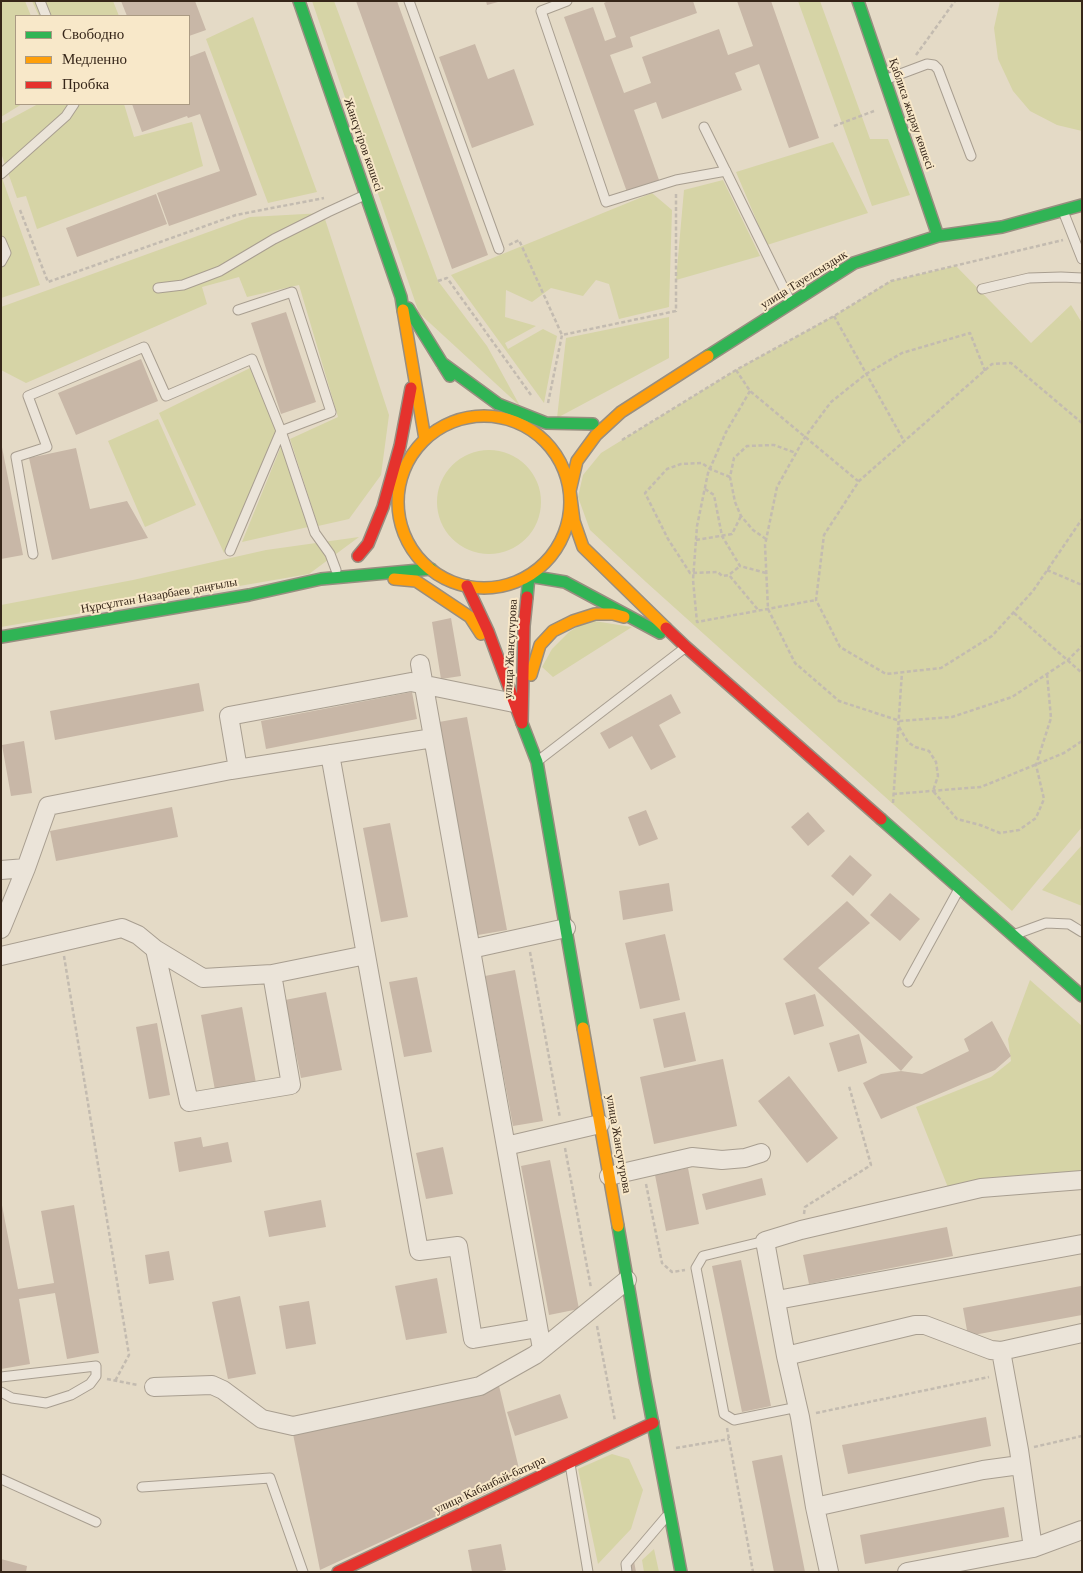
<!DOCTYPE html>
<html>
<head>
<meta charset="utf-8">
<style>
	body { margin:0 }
	#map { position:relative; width:1083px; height:1573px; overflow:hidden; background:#e4dac6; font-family:Georgia,serif }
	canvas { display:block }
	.frame { position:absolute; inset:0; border:2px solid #362619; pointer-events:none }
	.legend { position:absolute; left:15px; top:15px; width:175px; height:90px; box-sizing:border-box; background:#f8e8c9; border:1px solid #aa9a83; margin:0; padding:6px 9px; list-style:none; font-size:15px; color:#362619 }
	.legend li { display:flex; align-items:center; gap:10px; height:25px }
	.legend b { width:25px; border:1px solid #aa9a83 }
</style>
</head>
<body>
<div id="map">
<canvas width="1083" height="1573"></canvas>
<div class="frame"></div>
<ul class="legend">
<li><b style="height:6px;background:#30b455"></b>Свободно</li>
<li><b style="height:6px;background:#ff9f0a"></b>Медленно</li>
<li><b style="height:6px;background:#e5322d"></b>Пробка</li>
</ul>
</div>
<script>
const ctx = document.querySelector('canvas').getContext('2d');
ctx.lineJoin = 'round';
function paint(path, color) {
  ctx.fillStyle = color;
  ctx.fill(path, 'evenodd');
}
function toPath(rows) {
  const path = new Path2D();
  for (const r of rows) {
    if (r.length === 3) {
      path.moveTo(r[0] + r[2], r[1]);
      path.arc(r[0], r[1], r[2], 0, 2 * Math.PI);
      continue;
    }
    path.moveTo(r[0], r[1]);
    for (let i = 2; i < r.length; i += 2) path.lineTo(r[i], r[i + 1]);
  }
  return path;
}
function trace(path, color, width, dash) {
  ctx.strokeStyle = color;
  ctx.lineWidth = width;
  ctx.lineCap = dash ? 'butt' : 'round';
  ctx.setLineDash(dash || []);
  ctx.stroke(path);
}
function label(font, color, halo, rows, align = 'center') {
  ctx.font = font + ' Georgia,serif';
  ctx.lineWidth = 4;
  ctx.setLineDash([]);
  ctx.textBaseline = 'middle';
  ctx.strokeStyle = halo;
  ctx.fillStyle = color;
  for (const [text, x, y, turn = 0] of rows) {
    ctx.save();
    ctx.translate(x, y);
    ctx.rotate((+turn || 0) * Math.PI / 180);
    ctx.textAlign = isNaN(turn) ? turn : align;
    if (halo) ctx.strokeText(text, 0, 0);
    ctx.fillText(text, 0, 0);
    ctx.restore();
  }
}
paint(toPath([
	[1,1,25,1,31,16,16,16,16,104,22,104,1,117],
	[32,1,113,1,119,16,39,16],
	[312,1,334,1,438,281,487,346,520,406,419,313],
	[798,1,820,1,870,139,888,139,910,195,872,206],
	[1000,1,1082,1,1082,131,1057,125,1030,111,1013,91,998,59,994,28],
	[253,17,317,192,268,203,206,39],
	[38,104,124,104,134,137,192,122,203,166,37,229,26,196,17,198,1,153,1,124],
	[833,142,868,213,767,245,736,172],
	[1,175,40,285,1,298],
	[723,180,760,256,676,280,684,190],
	[652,193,672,210,669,307,619,319,609,284,596,280,583,296,551,288,532,302,506,290,505,317,536,326,505,343,508,349,543,329,557,336,544,403,451,275],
	[323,213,389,415,381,475,349,519,318,526,290,439,338,417,299,285,247,297,239,277,202,287,207,304,26,383,1,370,1,307,250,217],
	[956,266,1031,343,1071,305,1082,323,1082,827,1012,911,646,582,590,530,578,497,583,475,601,453,736,370,834,316,891,281],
	[669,317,669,358,557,418,566,338],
	[250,368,279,426,224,553,159,413],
	[158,419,196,505,145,527,108,441],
	[284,439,308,527,242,542],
	[489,502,52],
	[359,537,309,574,1,627,1,605,133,580,266,550],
	[588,620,632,627,553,677,542,667,552,649,569,632],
	[1082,845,1082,906,1042,890],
	[1030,980,1082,1026,1082,1174,949,1190,916,1107,991,1077,1011,1061,1008,1039],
	[612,1454,629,1459,643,1490,631,1529,598,1564,578,1469],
	[654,1549,659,1572,644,1572,642,1560]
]), '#d6d4a6');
paint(toPath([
	[121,1,195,1,206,30,189,36,189,16,127,16],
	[356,1,397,1,488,255,452,269],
	[486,1,498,1,498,2,487,5],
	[608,1,693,1,697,13,630,37,633,47,610,55,624,93,651,83,642,57,719,29,728,55,753,46,737,1,771,1,819,138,789,148,759,64,735,73,742,90,662,119,656,102,634,110,659,180,627,192,564,17,593,7,605,41,616,37,604,3],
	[475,44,488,79,514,69,534,125,472,148,439,57],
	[205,51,257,195,169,226,157,193,220,171,200,114,188,118,187,116,142,132,132,104,189,104,189,57],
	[156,194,167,224,77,257,66,228],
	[286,312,316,402,281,414,251,323],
	[141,359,158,401,76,435,58,393],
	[1,442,23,555,1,559],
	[76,448,90,509,127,501,148,538,52,560,29,458],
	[451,618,461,676,441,679,432,622],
	[199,683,204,711,55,740,50,711],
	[412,692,417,719,266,749,261,721],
	[671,694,681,713,659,725,676,757,651,770,632,736,609,749,600,733],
	[467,717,507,930,478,935,439,722],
	[24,741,32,793,11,796,2,745],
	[172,807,178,837,56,861,50,831],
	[646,810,658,839,639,846,628,817],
	[808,812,825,831,808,846,791,827],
	[390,823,408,917,381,922,363,828],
	[850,855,872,875,853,896,831,876],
	[669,883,673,911,623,920,619,891],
	[890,893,920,919,900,941,870,915],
	[847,901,870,923,818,968,913,1057,901,1071,783,959],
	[665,934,680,1000,640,1009,625,943],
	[515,970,543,1121,513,1126,485,976],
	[417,977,432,1052,404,1057,389,982],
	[326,992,342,1070,301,1078,285,1000],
	[815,994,824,1026,794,1035,785,1003],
	[242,1007,256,1083,215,1090,201,1015],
	[685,1012,696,1061,664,1068,653,1019],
	[992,1021,1011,1056,995,1070,881,1119,863,1083,881,1074,901,1071,922,1074,969,1051,964,1039],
	[157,1023,170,1095,149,1099,136,1027],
	[859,1034,867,1063,838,1072,829,1043],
	[723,1059,737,1126,654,1144,640,1077],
	[789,1076,838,1138,807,1163,758,1101],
	[201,1137,203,1147,228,1142,232,1162,179,1172,174,1142],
	[443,1147,453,1194,426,1199,416,1153],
	[550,1160,579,1309,549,1315,521,1166],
	[688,1168,699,1224,666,1231,655,1175],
	[762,1178,766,1195,706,1210,702,1194],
	[1,1200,18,1289,54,1283,41,1211,74,1205,99,1353,67,1359,55,1293,19,1299,30,1364,1,1369],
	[321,1200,326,1227,269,1237,264,1211],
	[947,1227,953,1256,809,1284,803,1255],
	[169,1251,174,1280,149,1284,145,1255],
	[741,1260,771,1406,742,1412,712,1266],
	[437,1278,447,1333,406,1340,395,1286],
	[1081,1286,1082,1315,968,1336,963,1308],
	[240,1296,256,1374,228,1379,212,1302],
	[309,1301,316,1344,286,1349,279,1306],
	[499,1386,521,1477,320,1570,293,1434,477,1394],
	[560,1394,568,1418,515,1436,507,1412],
	[986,1417,991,1446,848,1474,842,1445],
	[782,1455,805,1572,774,1572,752,1461],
	[1004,1507,1009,1537,865,1564,860,1535],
	[501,1544,506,1570,496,1572,472,1572,468,1550],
	[1,1559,27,1566,26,1572,1,1572],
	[634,1561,636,1572,619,1572,623,1570,622,1563]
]), '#c8b7a7');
const lane = toPath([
	[40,1,46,16],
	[409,1,499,249],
	[567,1,541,11,606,202,676,180,726,171],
	[887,79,927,64,934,65,938,69,971,156],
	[704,127,790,301],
	[1,174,66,116,74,104],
	[1063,211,1082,259],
	[1,241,6,253,1,262],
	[158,288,183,285,220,271,274,239,328,212,365,195],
	[982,289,1029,278,1061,277,1082,278],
	[230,551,281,431,331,412,292,292,238,310],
	[33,554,16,457,47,447,28,396,144,347,166,396,252,359,281,431,315,533,330,554,336,570],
	[539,760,686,647],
	[1016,934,1046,923,1069,924,1082,932],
	[908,982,959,889],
	[765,1241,703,1256,696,1268,724,1414,734,1420,798,1407],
	[1,1377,96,1366,96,1376,90,1384,71,1395,46,1403,12,1398,1,1392],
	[570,1464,588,1572],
	[1,1479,96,1522],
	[142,1487,270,1478,303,1572],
	[627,1572,626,1564,666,1517]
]);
const street = toPath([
	[420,664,542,1349],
	[330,754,419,1251,458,1246,473,1339,538,1328],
	[238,769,229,716,411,682,514,703],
	[1,870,26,868],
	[1,929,26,868,48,806,231,770,433,738],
	[155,949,189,1102,291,1085,272,974],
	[471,949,566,928],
	[1,956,122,928,138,935,155,949,203,978,272,974,366,955],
	[506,1146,600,1124],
	[609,1176,692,1157,722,1160,745,1158,761,1153],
	[777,1300,1082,1244],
	[1001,1351,1019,1450,1033,1548],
	[786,1356,915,1325,925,1325,991,1350,1001,1351,1082,1333],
	[154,1387,212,1385,223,1390,262,1419,293,1426,480,1386,535,1355,627,1280],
	[815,1507,983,1470,1020,1465],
	[829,1572,815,1507,800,1417,786,1356,765,1241,801,1230,981,1188,1082,1180],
	[907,1572,1033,1548,1082,1530]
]);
const fast = toPath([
	[299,1,401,297,403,310],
	[858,1,938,236],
	[408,308,450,376],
	[708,356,854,263,938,236,1002,227,1082,205],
	[442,363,498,404,546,423,593,424],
	[527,597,529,576,565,582,660,633],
	[1,637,249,595,321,579,431,569],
	[522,723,537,762,583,1028],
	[881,819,1082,996],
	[618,1226,645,1382,681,1572]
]);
const slow = toPath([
	[403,310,425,439],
	[484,502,86],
	[394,579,416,581,470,617,481,634],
	[666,628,583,547,574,521,570,491,577,461,596,435,621,412,708,356],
	[531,675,540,645,553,631,573,621,595,614,613,614,624,617],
	[583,1028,618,1226]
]);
const jam = toPath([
	[358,556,368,544,383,507,400,446,411,388],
	[467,586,488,631,522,723,524,626,527,597],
	[666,628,686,647,881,819],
	[338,1572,653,1423]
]);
trace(lane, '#a89e90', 11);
trace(street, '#a89e90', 20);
trace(fast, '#988e80', 14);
trace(slow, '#988e80', 14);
trace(jam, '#988e80', 14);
trace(toPath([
	[916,55,955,1],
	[834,126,874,111],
	[20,210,48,282,236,215,324,198],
	[509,245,519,240,562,335],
	[438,281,447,278,531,395],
	[834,316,904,441],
	[736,370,750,391,858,481],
	[985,371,970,333,902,353,866,374,831,402,805,437,777,487,765,545,768,609,795,663,839,701,900,721,952,717,1012,697,1068,660,1082,646],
	[750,391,726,432,708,473,697,526,693,580,697,622,816,600],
	[548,403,562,335,676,311,676,192],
	[1082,423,1011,363,992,364,859,481,824,535,816,600,840,647,886,674,941,668,992,636,1033,591,1082,519],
	[622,440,736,370,834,316,891,281,1063,240],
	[730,477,710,469,702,463,681,464,667,469,645,493,668,539,690,573,718,572,722,576,729,575,759,611],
	[705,489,714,495,722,536,740,566,766,573],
	[766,539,753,530,741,516,735,502,730,477,734,458,747,446,774,445,796,453],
	[696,540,732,534,741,516],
	[1047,570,1082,585],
	[730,574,740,566],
	[1014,613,1082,673],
	[899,727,908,742,915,747,929,751,936,762,938,776,933,791,957,819,980,825,1000,833,1019,830,1036,818,1044,799,1036,765,1051,718,1047,674],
	[893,794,981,787,1064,753,1082,741],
	[893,803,902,672],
	[530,952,560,1118],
	[64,956,129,1355,115,1381],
	[565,1148,591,1288],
	[646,1184,662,1263,672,1272,685,1270],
	[804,1214,805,1207,871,1165,849,1086],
	[597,1326,615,1421],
	[107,1379,138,1385],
	[816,1413,989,1377],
	[727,1428,753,1572],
	[1034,1447,1082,1436],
	[676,1448,729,1439]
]), '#c3bbb0', 2.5, [4, 2.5]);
trace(lane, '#ebe4d9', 9);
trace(street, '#ebe4d9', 18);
trace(fast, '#30b455', 11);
trace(slow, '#ff9f0a', 11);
trace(jam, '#e5322d', 11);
label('12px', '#362619', '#f8e8c9', [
	["Қаблиса жырау көшесі",911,114,71],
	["Жансүгіров көшесі",363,145,71],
	["улица Тауелсыздык",804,280,-32],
	["Нұрсұлтан Назарбаев даңғылы",159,596,-10],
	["улица Жансугурова",511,649,-87],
	["улица Жансугурова",618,1144,80],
	["улица Кабанбай-батыра",490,1485,-25]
]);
</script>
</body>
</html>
